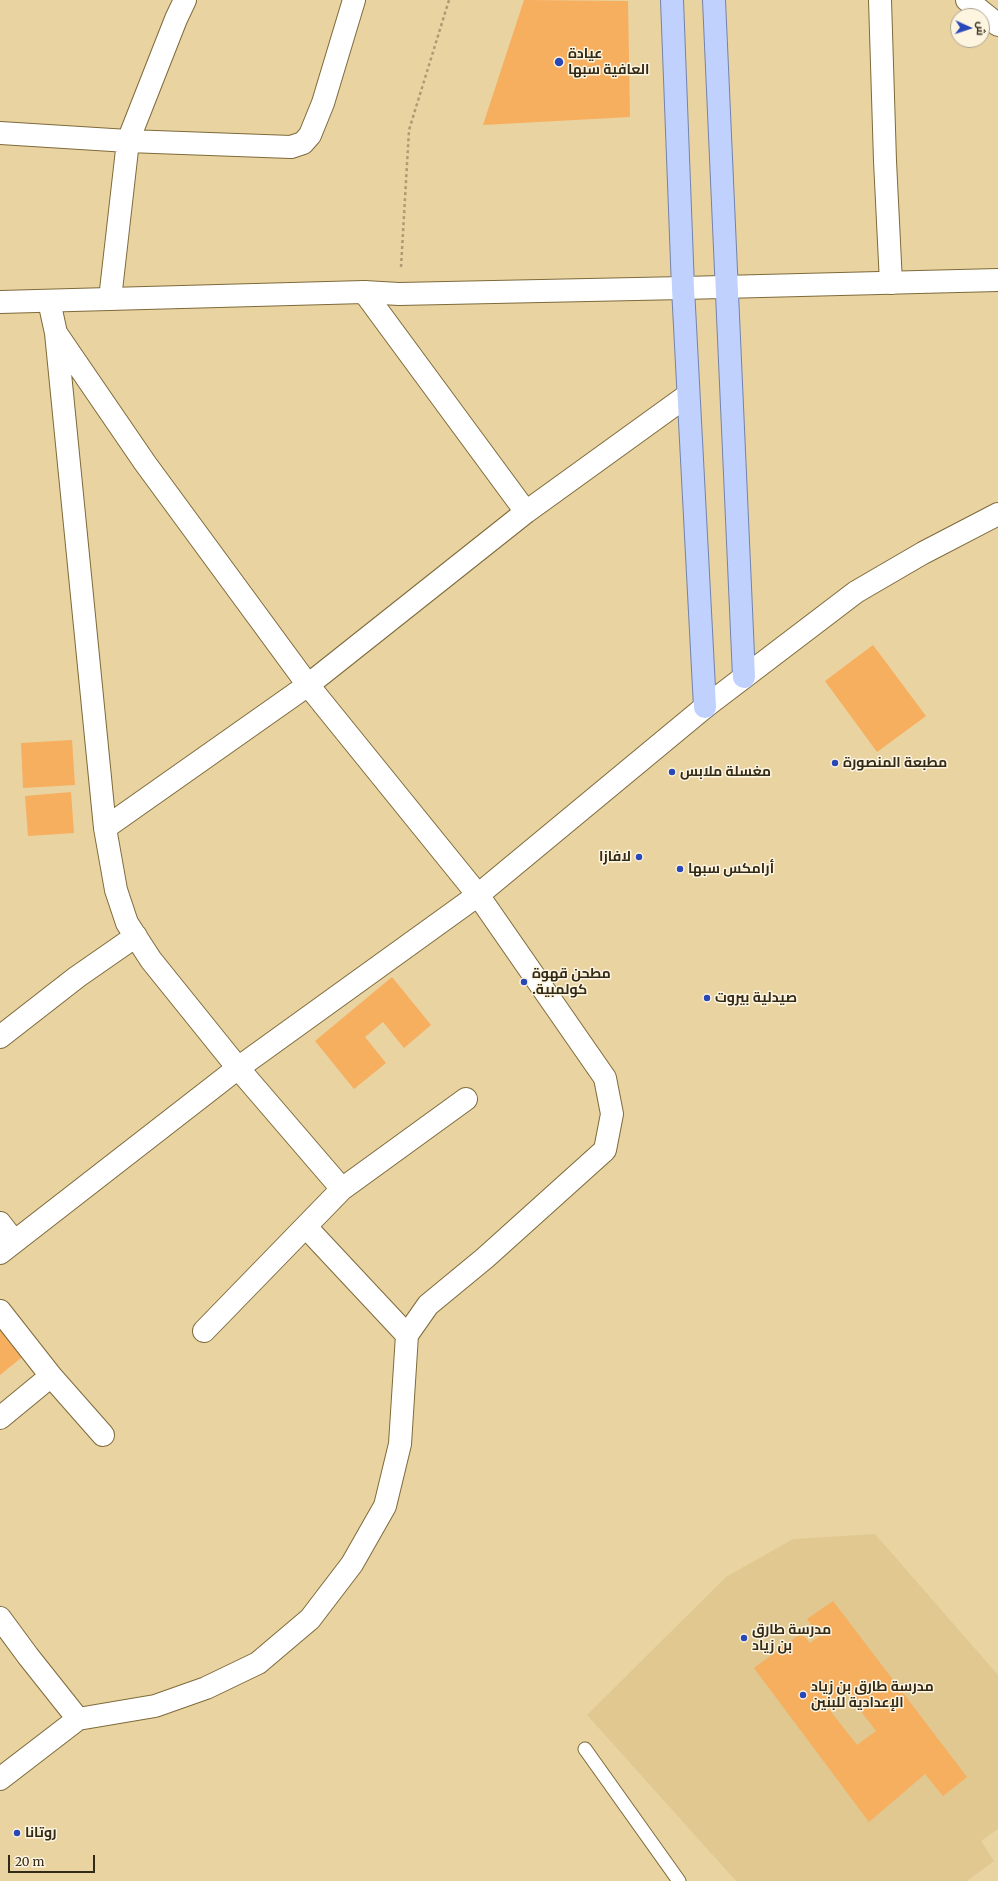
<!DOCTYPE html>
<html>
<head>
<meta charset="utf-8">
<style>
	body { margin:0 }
	#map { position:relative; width:998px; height:1881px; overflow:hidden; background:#e9d3a1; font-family:Merriweather,Cairo,serif }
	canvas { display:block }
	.north { position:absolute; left:950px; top:8px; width:40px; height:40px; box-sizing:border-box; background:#fef5e1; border:1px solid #aca490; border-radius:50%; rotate:93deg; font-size:11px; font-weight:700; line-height:16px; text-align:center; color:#322a16 }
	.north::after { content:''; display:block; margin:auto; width:14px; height:18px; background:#2948b8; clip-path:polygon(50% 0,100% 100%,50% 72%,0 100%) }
	.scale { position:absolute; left:8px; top:1855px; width:87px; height:18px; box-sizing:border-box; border:2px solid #322a16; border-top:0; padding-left:5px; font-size:12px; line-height:14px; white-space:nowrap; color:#322a16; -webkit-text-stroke:3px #fef5e1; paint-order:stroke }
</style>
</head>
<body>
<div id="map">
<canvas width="998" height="1881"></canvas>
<div class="north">ش</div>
<div class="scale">20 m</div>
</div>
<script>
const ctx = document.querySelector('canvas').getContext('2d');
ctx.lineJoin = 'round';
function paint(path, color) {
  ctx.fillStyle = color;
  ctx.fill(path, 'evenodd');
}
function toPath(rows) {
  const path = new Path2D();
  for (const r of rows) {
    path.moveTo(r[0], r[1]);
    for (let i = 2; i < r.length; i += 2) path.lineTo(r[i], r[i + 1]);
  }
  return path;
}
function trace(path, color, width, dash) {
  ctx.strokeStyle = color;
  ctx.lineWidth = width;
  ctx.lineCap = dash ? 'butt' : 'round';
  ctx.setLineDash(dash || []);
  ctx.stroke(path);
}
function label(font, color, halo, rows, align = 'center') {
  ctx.font = font + ' Merriweather,Cairo,serif';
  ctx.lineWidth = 3;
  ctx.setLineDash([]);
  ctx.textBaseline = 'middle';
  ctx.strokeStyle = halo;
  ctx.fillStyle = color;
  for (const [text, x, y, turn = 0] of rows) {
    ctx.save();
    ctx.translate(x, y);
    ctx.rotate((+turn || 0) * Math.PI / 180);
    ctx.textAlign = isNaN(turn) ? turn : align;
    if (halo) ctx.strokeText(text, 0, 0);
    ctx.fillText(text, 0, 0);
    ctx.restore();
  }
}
paint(toPath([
	[875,1534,998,1675,998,1829,981,1841,994,1861,967,1881,736,1881,587,1715,726,1577,793,1539]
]), '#e0c890');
paint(toPath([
	[524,0,628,1,630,117,483,125],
	[873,645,926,716,877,752,825,681],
	[72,740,75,785,23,788,21,743],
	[71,792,74,833,28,836,25,796],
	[392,977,431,1025,404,1048,383,1022,365,1037,386,1063,354,1089,315,1041],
	[0,1321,26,1354,0,1375],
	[833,1601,967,1777,943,1796,925,1774,869,1822,754,1668,801,1633,810,1643,820,1636,807,1619],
	[847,1693,876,1731,857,1745,828,1708]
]), '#f6ae5f');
const lane = toPath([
	[585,1749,679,1881]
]);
const street = toPath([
	[880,0,885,161,891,283],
	[967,0,998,25],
	[0,133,128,141,291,147,303,143,310,135,323,103,354,0],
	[364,292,526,512],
	[110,299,128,141,176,19,185,0],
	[49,301,56,333,105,828,116,890,127,923,151,960,238,1068,342,1189],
	[105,828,308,685,526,512,688,395],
	[0,1037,77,977,136,936],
	[0,1223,14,1241],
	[306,1227,407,1335],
	[0,1253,238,1068,478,895,705,707,856,592,923,553,998,514],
	[0,1311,51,1376,103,1435],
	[204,1331,342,1189,466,1099],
	[0,1418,51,1376],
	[0,1618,28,1656,78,1719,155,1706,206,1688,258,1663,310,1619,352,1564,385,1506,400,1444,407,1335,428,1305,485,1258,605,1150,612,1114,605,1078,478,895,308,685,145,463,56,333],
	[0,1779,78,1719]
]);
const secondary = toPath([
	[0,302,364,292,399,294,683,288,998,280]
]);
const primary = toPath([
	[672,0,683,288,705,707],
	[714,0,744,677]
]);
trace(lane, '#7e6a3b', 15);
trace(street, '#7e6a3b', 24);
trace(secondary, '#7e6a3b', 24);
trace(primary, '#7383ab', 24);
trace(toPath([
	[401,267,409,130,449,0]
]), '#ac9b73', 2.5, [3, 3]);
trace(lane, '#fff', 13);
trace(street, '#fff', 22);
trace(secondary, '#fff', 22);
trace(primary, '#c0d1fd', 22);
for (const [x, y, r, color] of [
	[559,62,5,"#2948b8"],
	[835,763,4,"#2948b8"],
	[672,772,4,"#2948b8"],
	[639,857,4,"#2948b8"],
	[680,869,4,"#2948b8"],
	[524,982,4,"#2948b8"],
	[707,998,4,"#2948b8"],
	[744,1638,4,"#2948b8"],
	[803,1695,4,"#2948b8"],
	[17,1833,4,"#2948b8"]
]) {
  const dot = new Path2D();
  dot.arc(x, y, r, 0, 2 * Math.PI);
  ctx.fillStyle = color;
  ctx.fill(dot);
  trace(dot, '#fef5e1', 1.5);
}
label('bold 14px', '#322a16', '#fef5e1', [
	["عيادة",568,54],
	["العافية سبها",568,70],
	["مطبعة المنصورة",843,763],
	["مغسلة ملابس",680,772],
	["لافازا",631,857,"right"],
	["أرامكس سبها",688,869],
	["مطحن قهوة",532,974],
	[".كولمبية",532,990],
	["صيدلية بيروت",715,998],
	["مدرسة طارق",752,1630],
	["بن زياد",752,1646],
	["مدرسة طارق بن زياد",811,1687],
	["الإعدادية للبنين",811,1703],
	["روتانا",25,1833]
], 'left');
</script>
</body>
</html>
